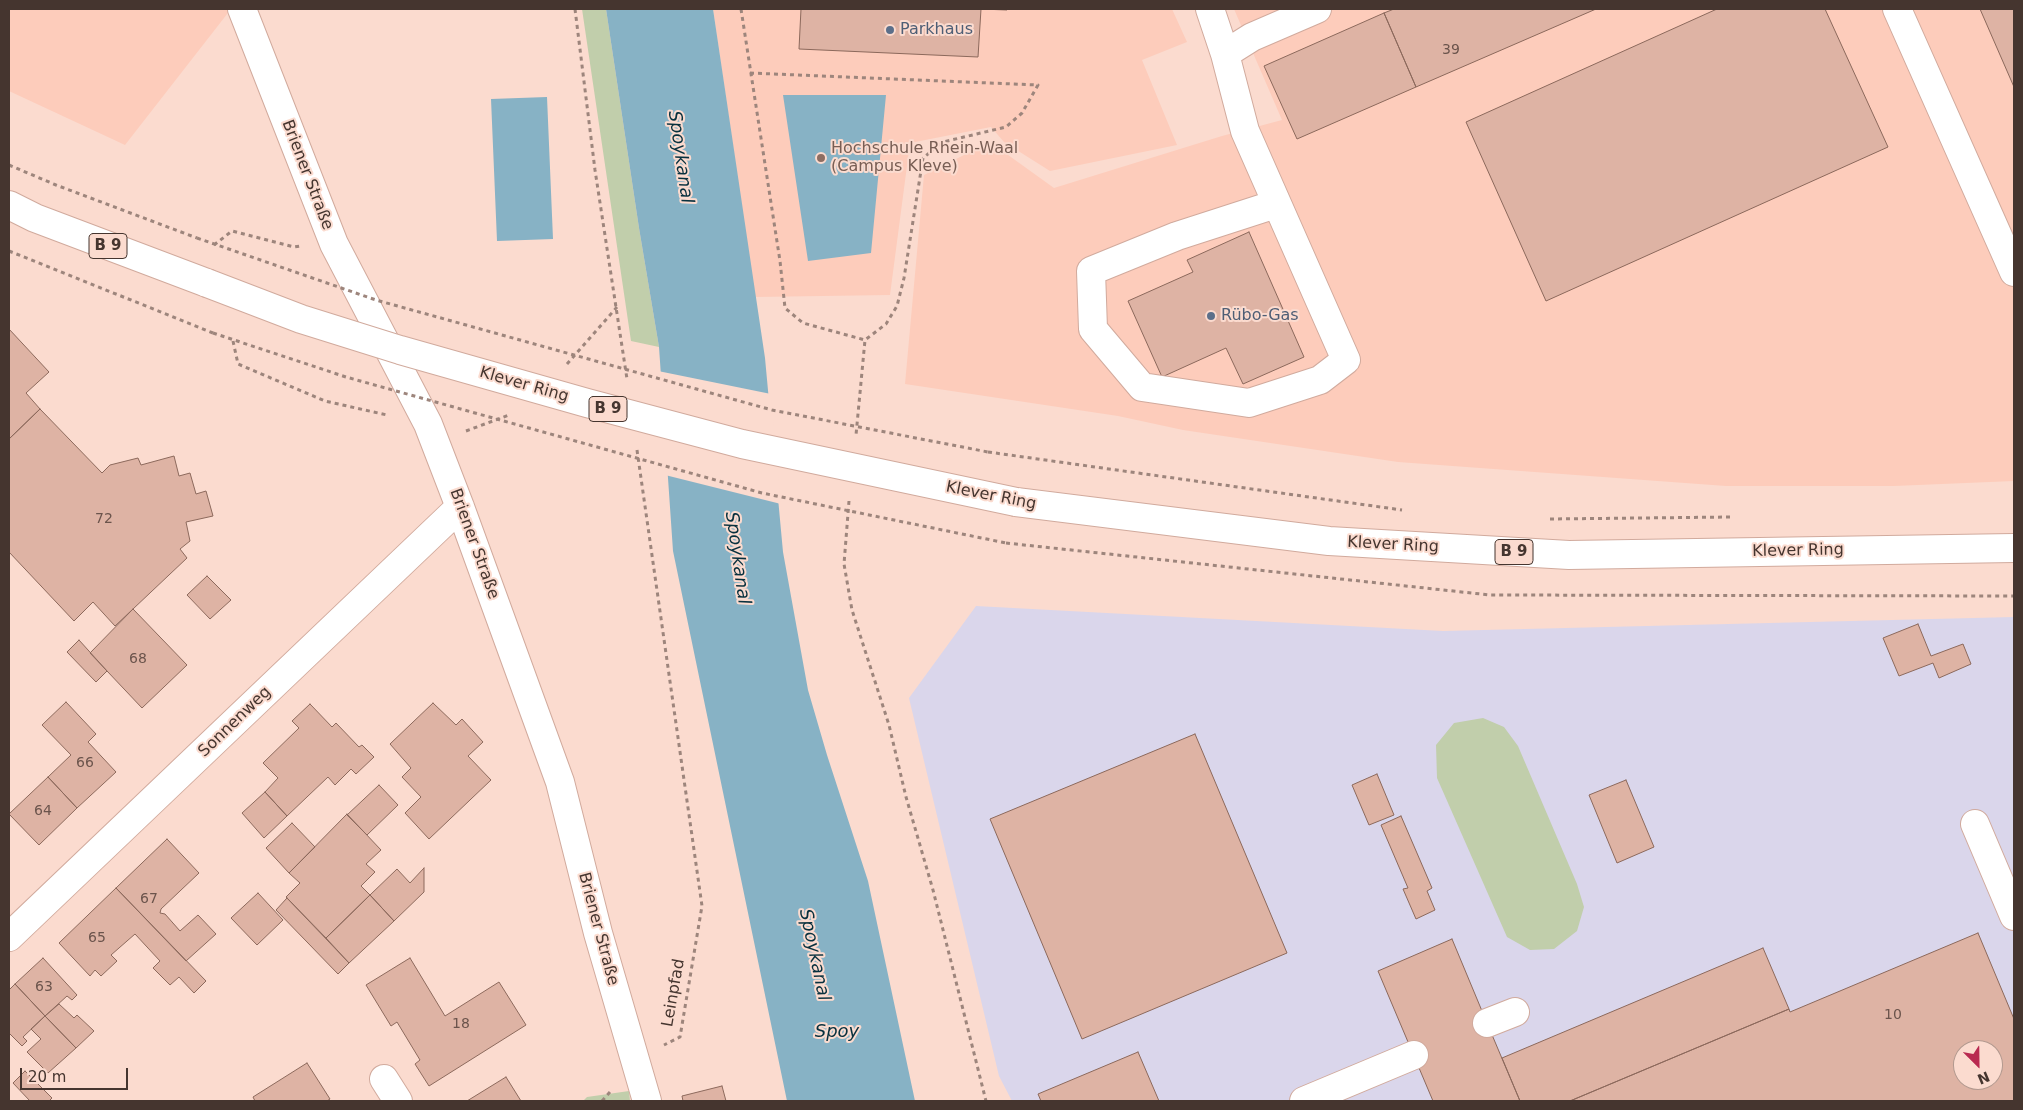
<!DOCTYPE html>
<html>
<head>
<meta charset="utf-8">
<style>
	body { margin:0 }
	#map { position:relative; width:2023px; height:1110px; overflow:hidden; background:#fbdbcf; font-family:"DejaVu Sans",sans-serif }
	canvas { display:block }
	.frame { position:absolute; inset:0; border:10px solid #45352f; pointer-events:none }
	.north { position:absolute; left:1953px; top:1040px; width:50px; height:50px; box-sizing:border-box; background:#fbdbcf; border:1px solid #b2998f; border-radius:50%; rotate:157deg; font-size:14px; font-weight:700; line-height:20px; text-align:center; color:#45352f }
	.north::after { content:''; display:block; margin:auto; width:18px; height:22px; background:#b92950; clip-path:polygon(50% 0,100% 100%,50% 72%,0 100%) }
	.scale { position:absolute; left:20px; top:1068px; width:108px; height:22px; box-sizing:border-box; border:2px solid #45352f; border-top:0; padding-left:6px; font-size:15px; line-height:18px; white-space:nowrap; color:#45352f; -webkit-text-stroke:4px #fbdbcf; paint-order:stroke }
</style>
</head>
<body>
<div id="map">
<canvas width="2023" height="1110"></canvas>
<div class="frame"></div>
<div class="north">N</div>
<div class="scale">20 m</div>
</div>
<script>
const ctx = document.querySelector('canvas').getContext('2d');
ctx.lineJoin = 'round';
function paint(path, color) {
  ctx.fillStyle = color;
  ctx.fill(path, 'evenodd');
}
function toPath(rows) {
  const path = new Path2D();
  for (const r of rows) {
    path.moveTo(r[0], r[1]);
    for (let i = 2; i < r.length; i += 2) path.lineTo(r[i], r[i + 1]);
  }
  return path;
}
function trace(path, color, width, dash) {
  ctx.strokeStyle = color;
  ctx.lineWidth = width;
  ctx.lineCap = dash ? 'butt' : 'round';
  ctx.setLineDash(dash || []);
  ctx.stroke(path);
}
function label(font, color, halo, rows, align = 'center') {
  ctx.font = font + ' "DejaVu Sans",sans-serif';
  ctx.lineWidth = 4;
  ctx.setLineDash([]);
  ctx.textBaseline = 'middle';
  ctx.strokeStyle = halo;
  ctx.fillStyle = color;
  for (const [text, x, y, turn = 0] of rows) {
    ctx.save();
    ctx.translate(x, y);
    ctx.rotate((+turn || 0) * Math.PI / 180);
    ctx.textAlign = isNaN(turn) ? turn : align;
    if (halo) ctx.strokeText(text, 0, 0);
    ctx.fillText(text, 0, 0);
    ctx.restore();
  }
}
paint(toPath([
	[9,9,231,9,125,145,9,91],
	[713,9,1172,9,1187,42,1142,60,1177,145,1050,171,1004,142,991,127,910,143,890,295,755,297],
	[1234,9,2014,9,2014,481,1894,486,1726,486,1398,462,1183,430,1118,416,905,384,924,175,982,146,997,147,1054,188,1222,136,1282,120]
]), '#fdccbb');
paint(toPath([
	[976,606,1443,631,2014,617,2014,1101,1012,1101,999,1076,909,698],
	[1963,1050,1993,1050,1993,1080,1963,1080]
]), '#dad6eb');
paint(toPath([
	[582,9,606,9,639,228,659,347,631,341],
	[1483,718,1504,727,1518,746,1577,884,1584,907,1577,931,1554,949,1530,950,1507,937,1437,778,1436,745,1454,723],
	[629,1091,630,1101,583,1101,587,1097]
]), '#c1ceab');
paint(toPath([
	[606,9,713,9,765,358,783,552,808,690,827,755,868,881,915,1101,787,1101,673,551,659,347,639,228],
	[783,95,886,95,871,253,808,261],
	[547,97,553,239,497,241,491,99]
]), '#87b2c5');
paint(toPath([
	[658,371,771,394,781,504,665,475]
]), '#fbdbcf');
const building = toPath([
	[801,9,1007,9,1007,10,981,9,978,57,799,49,801,9],
	[1394,9,1596,9,1416,87,1384,13,1394,9],
	[1717,9,1825,9,1888,147,1546,301,1466,122,1717,9],
	[1980,9,2014,9,2014,87,1980,9],
	[1384,13,1416,87,1297,139,1264,66,1384,13],
	[1249,232,1304,357,1243,384,1226,348,1162,377,1128,301,1193,272,1187,260,1249,232],
	[9,329,49,372,26,393,40,409,9,439,9,329],
	[40,409,102,473,110,465,138,458,141,465,174,456,179,476,190,473,196,494,206,491,213,516,186,522,190,541,180,549,187,558,115,626,93,602,74,621,9,552,9,439,40,409],
	[207,576,231,600,210,619,187,595,207,576],
	[133,609,187,665,142,708,90,653,133,609],
	[1918,624,1931,656,1963,644,1971,664,1939,678,1933,663,1899,676,1883,638,1918,624],
	[79,640,107,671,96,682,67,652,79,640],
	[66,702,96,734,88,742,116,772,77,808,48,777,71,755,42,725,66,702],
	[433,703,456,725,462,719,483,742,468,756,491,780,429,839,405,813,421,797,402,777,411,768,390,744,433,703],
	[310,704,332,727,336,723,359,747,362,745,374,757,356,774,351,769,335,785,328,777,287,816,265,792,278,778,263,763,299,728,292,721,310,704],
	[1195,734,1287,953,1082,1039,990,819,1195,734],
	[1377,774,1394,815,1369,825,1352,785,1377,774],
	[48,777,77,808,39,845,9,814,48,777],
	[1626,780,1654,847,1617,863,1589,795,1626,780],
	[379,785,398,805,367,835,347,815,379,785],
	[265,792,287,816,264,838,242,813,265,792],
	[347,814,381,850,366,864,375,872,361,886,370,895,326,938,286,897,300,883,289,873,347,814],
	[1401,816,1432,888,1427,891,1435,910,1416,919,1403,889,1408,888,1381,825,1401,816],
	[292,823,315,847,289,873,266,848,292,823],
	[167,839,199,873,161,909,160,913,165,914,180,931,198,915,216,934,186,961,116,888,167,839],
	[424,868,424,892,394,921,370,895,397,869,410,883,424,868],
	[116,888,206,981,194,993,179,977,170,985,153,968,160,961,135,934,111,955,117,961,101,976,95,970,90,976,59,943,116,888],
	[258,893,283,920,257,945,231,918,258,893],
	[370,895,394,921,349,963,326,938,370,895],
	[287,898,349,963,338,974,276,910,287,898],
	[1978,933,2014,1019,2014,1101,1570,1101,1789,1009,1790,1012,1978,933],
	[1963,1050,1993,1050,1993,1080,1963,1080,1963,1050],
	[1452,939,1487,1023,1520,1101,1433,1101,1378,971,1452,939],
	[1763,948,1789,1009,1570,1101,1520,1101,1502,1058,1763,948],
	[43,958,77,995,72,1000,67,996,45,1016,15,984,43,958],
	[410,958,445,1016,499,982,526,1025,429,1086,415,1064,420,1060,397,1022,391,1026,366,985,410,958],
	[15,984,45,1016,23,1037,27,1041,22,1046,9,1033,9,990,15,984],
	[59,1004,74,1018,77,1015,94,1031,76,1048,45,1016,59,1004],
	[45,1016,76,1048,48,1073,27,1052,41,1039,31,1029,45,1016],
	[1138,1052,1159,1101,1041,1101,1038,1094,1138,1052],
	[307,1063,330,1099,327,1101,255,1101,253,1097,307,1063],
	[25,1071,52,1098,49,1101,30,1101,13,1083,25,1071],
	[506,1077,521,1101,467,1101,506,1077],
	[722,1086,726,1101,683,1101,682,1096,722,1086]
]);
paint(building, '#deb3a4');
trace(building, '#8c695c', 1);
const minor = toPath([
	[242,9,334,244,428,424,460,507,560,782,598,933,647,1101],
	[1210,9,1225,54,1245,131,1346,360,1320,380,1249,403,1142,387,1093,329,1091,271,1177,236,1276,204],
	[1897,9,2014,272],
	[1225,54,1252,37,1317,9],
	[1975,824,2014,916],
	[9,937,460,507],
	[1487,1023,1515,1012],
	[384,1079,398,1101],
	[1304,1101,1414,1055]
]);
const major = toPath([
	[9,205,35,218,207,283],
	[1016,502,1329,541,1569,555,2014,548]
]);
trace(minor, '#d1aa9d', 30);
trace(major, '#d1aa9d', 30);
trace(toPath([
	[575,9,595,170,627,379],
	[741,9,780,261,785,308,803,323,865,340],
	[750,73,1038,85,1022,113,1006,127,943,142,923,158,904,278,897,306,886,324,865,340,856,435],
	[9,165,56,185,197,238],
	[214,245,232,231,294,247,300,246],
	[9,251,213,333],
	[233,341,238,364,325,401,387,415],
	[567,364,617,307],
	[466,431,509,415],
	[637,450,702,906,680,1037,664,1045],
	[988,452,1402,510],
	[849,501,844,564,852,610,889,725,906,797,933,890,986,1101],
	[1550,519,1731,517],
	[1006,543,1490,595,2014,596],
	[602,1101,610,1092]
]), '#9d857c', 3, [4, 4]);
trace(minor, '#fff', 28);
trace(major, '#fff', 28);
const majorBridge = toPath([
	[207,283,301,319,400,350,587,403,742,444,1016,502]
]);
trace(majorBridge, '#d1aa9d', 30, []);
trace(toPath([
	[197,238,376,300,772,410,988,452],
	[213,333,346,377,762,493,1006,543]
]), '#9d857c', 3, [4, 4]);
trace(majorBridge, '#fff', 28);
for (const [x, y, r, color] of [
	[890,30,5,"#5c6f8a"],
	[821,158,5,"#8d6e63"],
	[1211,316,5,"#5c6f8a"]
]) {
  const dot = new Path2D();
  dot.arc(x, y, r, 0, 2 * Math.PI);
  ctx.fillStyle = color;
  ctx.fill(dot);
  trace(dot, '#fbdbcf', 2);
}
label('14px', '#6b544c', null, [
	["39",1451,50],
	["72",104,519],
	["68",138,659],
	["66",85,763],
	["64",43,811],
	["67",149,899],
	["65",97,938],
	["63",44,987],
	["10",1893,1015],
	["18",461,1024]
]);
for (const [x, y, w] of [
	[108,246,38],
	[608,409,38],
	[1514,552,38]
]) {
  const box = new Path2D();
  box.roundRect(x - w / 2, y - 12.5, w, 25, 4);
  ctx.fillStyle = '#fbdbcf';
  ctx.fill(box);
  trace(box, '#45352f', 1);
}
label('bold 15px', '#45352f', null, [
	["B 9",108,246],
	["B 9",608,409],
	["B 9",1514,552]
]);
label('16px', '#4e5e75', '#fbdbcf', [
	["Parkhaus",900,30],
	["Rübo-Gas",1221,316]
], 'left');
label('16px', '#785e54', '#fbdbcf', [
	["Hochschule Rhein-Waal",831,149],
	["(Campus Kleve)",831,167]
], 'left');
label('16px', '#45352f', '#fbdbcf', [
	["Briener Straße",307,175,69],
	["Klever Ring",524,385,16],
	["Klever Ring",991,496,11],
	["Briener Straße",474,544,70],
	["Klever Ring",1393,545,3],
	["Klever Ring",1798,551,-1],
	["Sonnenweg",235,722,-44],
	["Briener Straße",598,929,75],
	["Leinpfad",674,993,-80]
]);
label('italic 18px', '#07303e', '#fbdbcf', [
	["Spoykanal",680,157,82],
	["Spoykanal",737,558,82],
	["Spoykanal",814,955,78],
	["Spoy",837,1032]
]);
</script>
</body>
</html>
